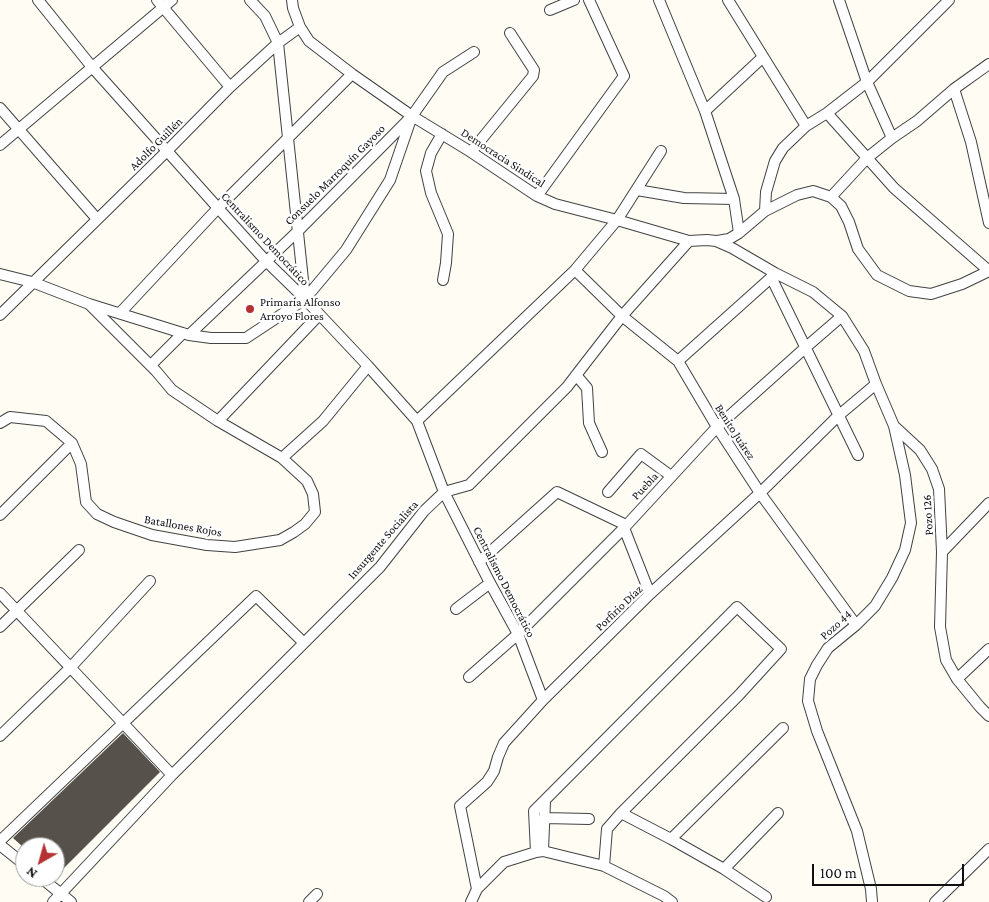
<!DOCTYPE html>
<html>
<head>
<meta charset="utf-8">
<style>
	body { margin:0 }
	#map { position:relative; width:989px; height:902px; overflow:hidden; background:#fefcf3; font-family:"Crimson Pro",serif }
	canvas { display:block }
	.north { position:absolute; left:15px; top:837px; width:50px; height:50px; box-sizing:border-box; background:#fff; border:1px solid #9f9f9f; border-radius:50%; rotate:218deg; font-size:14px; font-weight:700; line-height:20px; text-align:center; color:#0f0f0f }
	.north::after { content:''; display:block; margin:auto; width:18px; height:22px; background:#b63134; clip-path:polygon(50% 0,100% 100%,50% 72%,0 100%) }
	.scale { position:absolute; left:812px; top:864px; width:152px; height:22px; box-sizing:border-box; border:2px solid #0f0f0f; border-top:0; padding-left:6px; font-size:15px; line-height:18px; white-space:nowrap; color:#0f0f0f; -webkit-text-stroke:4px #fff; paint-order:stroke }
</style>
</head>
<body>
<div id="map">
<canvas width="989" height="902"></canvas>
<div class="north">N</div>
<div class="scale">100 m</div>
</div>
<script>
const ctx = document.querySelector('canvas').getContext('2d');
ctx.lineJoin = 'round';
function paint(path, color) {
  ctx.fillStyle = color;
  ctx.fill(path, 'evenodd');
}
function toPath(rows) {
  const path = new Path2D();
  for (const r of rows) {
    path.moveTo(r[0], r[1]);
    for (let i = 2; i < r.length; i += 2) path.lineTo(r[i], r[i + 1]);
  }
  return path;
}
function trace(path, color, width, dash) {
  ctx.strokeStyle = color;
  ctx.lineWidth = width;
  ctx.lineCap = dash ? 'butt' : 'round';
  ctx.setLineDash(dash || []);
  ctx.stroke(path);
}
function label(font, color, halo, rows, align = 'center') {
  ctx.font = font + ' "Crimson Pro",serif';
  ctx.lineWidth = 5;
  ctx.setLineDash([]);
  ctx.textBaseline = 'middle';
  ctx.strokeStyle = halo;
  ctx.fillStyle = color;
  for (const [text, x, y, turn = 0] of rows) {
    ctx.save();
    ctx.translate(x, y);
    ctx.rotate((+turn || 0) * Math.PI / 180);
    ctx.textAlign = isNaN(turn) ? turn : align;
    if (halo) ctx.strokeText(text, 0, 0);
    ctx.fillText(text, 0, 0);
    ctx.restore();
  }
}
paint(toPath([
	[123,733,160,772,55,877,55,847,23,847,13,838]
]), '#57514c');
const street = toPath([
	[38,0,92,67,218,208,266,261,305,299,368,366,417,421,444,492,490,583,518,634,543,700],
	[157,0,230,87],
	[250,0,265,16,278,43,305,299],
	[292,0,293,8,300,27,309,41,352,74,412,116,471,152,537,196,555,204,617,220,689,241,707,240,716,241,732,248,775,273,813,292,842,316,864,351,876,384,894,426,920,450,932,469,939,489,942,552,940,627,946,660,957,679,980,707,989,716],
	[659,0,705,111,734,199,739,233],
	[728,0,806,126],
	[839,0,867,82,892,138],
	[550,10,574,0],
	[954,89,971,142,989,223],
	[0,108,97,219],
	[705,111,763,57],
	[827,113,894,188,989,271],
	[442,134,431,153,426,171,431,193,448,234,446,263,443,280],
	[0,145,172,0],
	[471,152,533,76,534,70,510,33],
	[637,190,684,198,734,199],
	[537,196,624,76,589,0],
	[831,197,867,158,892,138,917,121,954,89,989,64],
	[765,211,766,192,775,161,783,148,806,126,827,113,867,82,949,0],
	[717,241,729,239,739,233,765,211,797,195,813,191,831,197,841,206,849,222,858,249,877,275,909,291,931,294,962,284,989,271],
	[575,270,622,316,678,361,717,427,760,493,856,625],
	[0,274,32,282,89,304,189,335,211,338,246,338,305,299,346,250,390,180,412,116],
	[771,277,858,455],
	[120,313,218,208,352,74],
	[0,315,167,151,230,87,278,43,300,27],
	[189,335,298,231,412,116,443,72,474,52],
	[678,361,774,275],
	[151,365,183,333],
	[576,375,587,388,589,423,602,452],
	[218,421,319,315],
	[417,421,575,270,617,220,661,151],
	[0,423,10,417,46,421,72,443,81,464,86,502,97,514,114,522,152,535,207,545,235,547,280,540,294,532,305,524,315,512,313,494,307,481,282,458,218,421,172,390,156,371,89,304],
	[282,458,323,421,368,366],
	[608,492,641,454,671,476],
	[0,515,72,443],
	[624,528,650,594],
	[942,552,989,503],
	[479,562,557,492,626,525],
	[0,593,172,775],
	[456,609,490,583],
	[0,627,79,550],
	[469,677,518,634,624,528,717,427,805,348,842,316],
	[957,679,989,649],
	[0,736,70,668,150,581],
	[621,813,671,839,724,869,766,897],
	[544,818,589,819],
	[671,839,783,728],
	[0,841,256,596,304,643],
	[0,845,25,865],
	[543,851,545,801],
	[536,852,534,811,737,607,781,649,739,695,621,813,607,829,604,866],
	[724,869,778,813],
	[40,877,71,902],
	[477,889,460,806,487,782,494,771,498,757,504,743,543,700,650,594,760,493,838,416,876,384],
	[53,902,172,775,380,567,424,511,444,492,469,485,567,387,587,361,622,316,689,241],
	[309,902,317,894],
	[471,902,477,889,504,862,536,852,543,851,604,866,664,896,672,902],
	[872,902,871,889,857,831,817,731,808,701,810,679,817,665,828,648,856,625,875,606,892,578,905,550,911,523,905,475,894,426],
	[935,902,989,849]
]);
trace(street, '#424242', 12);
trace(street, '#fff', 10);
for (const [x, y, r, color] of [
	[250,309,5,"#b63134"]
]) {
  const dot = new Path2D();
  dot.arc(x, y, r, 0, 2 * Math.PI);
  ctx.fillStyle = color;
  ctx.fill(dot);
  trace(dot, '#fff', 2);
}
label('12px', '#0f0f0f', '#fff', [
	["Adolfo Guillén",156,144,-45],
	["Democracia Sindical",503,158,33],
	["Consuelo Marroquín Gayoso",335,175,-45],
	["Centralismo Democrático",265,239,47],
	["Benito Juárez",735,432,57],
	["Puebla",645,486,-47],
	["Pozo 126",928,515,-93],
	["Batallones Rojos",183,526,10],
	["Insurgente Socialista",383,540,-49],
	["Centralismo Democrático",504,582,63],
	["Porfirio Díaz",619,608,-44],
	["Pozo 44",836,625,-42]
]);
label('12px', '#0f0f0f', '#fff', [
	["Primaria Alfonso",260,302],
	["Arroyo Flores",260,316]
], 'left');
</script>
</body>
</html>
